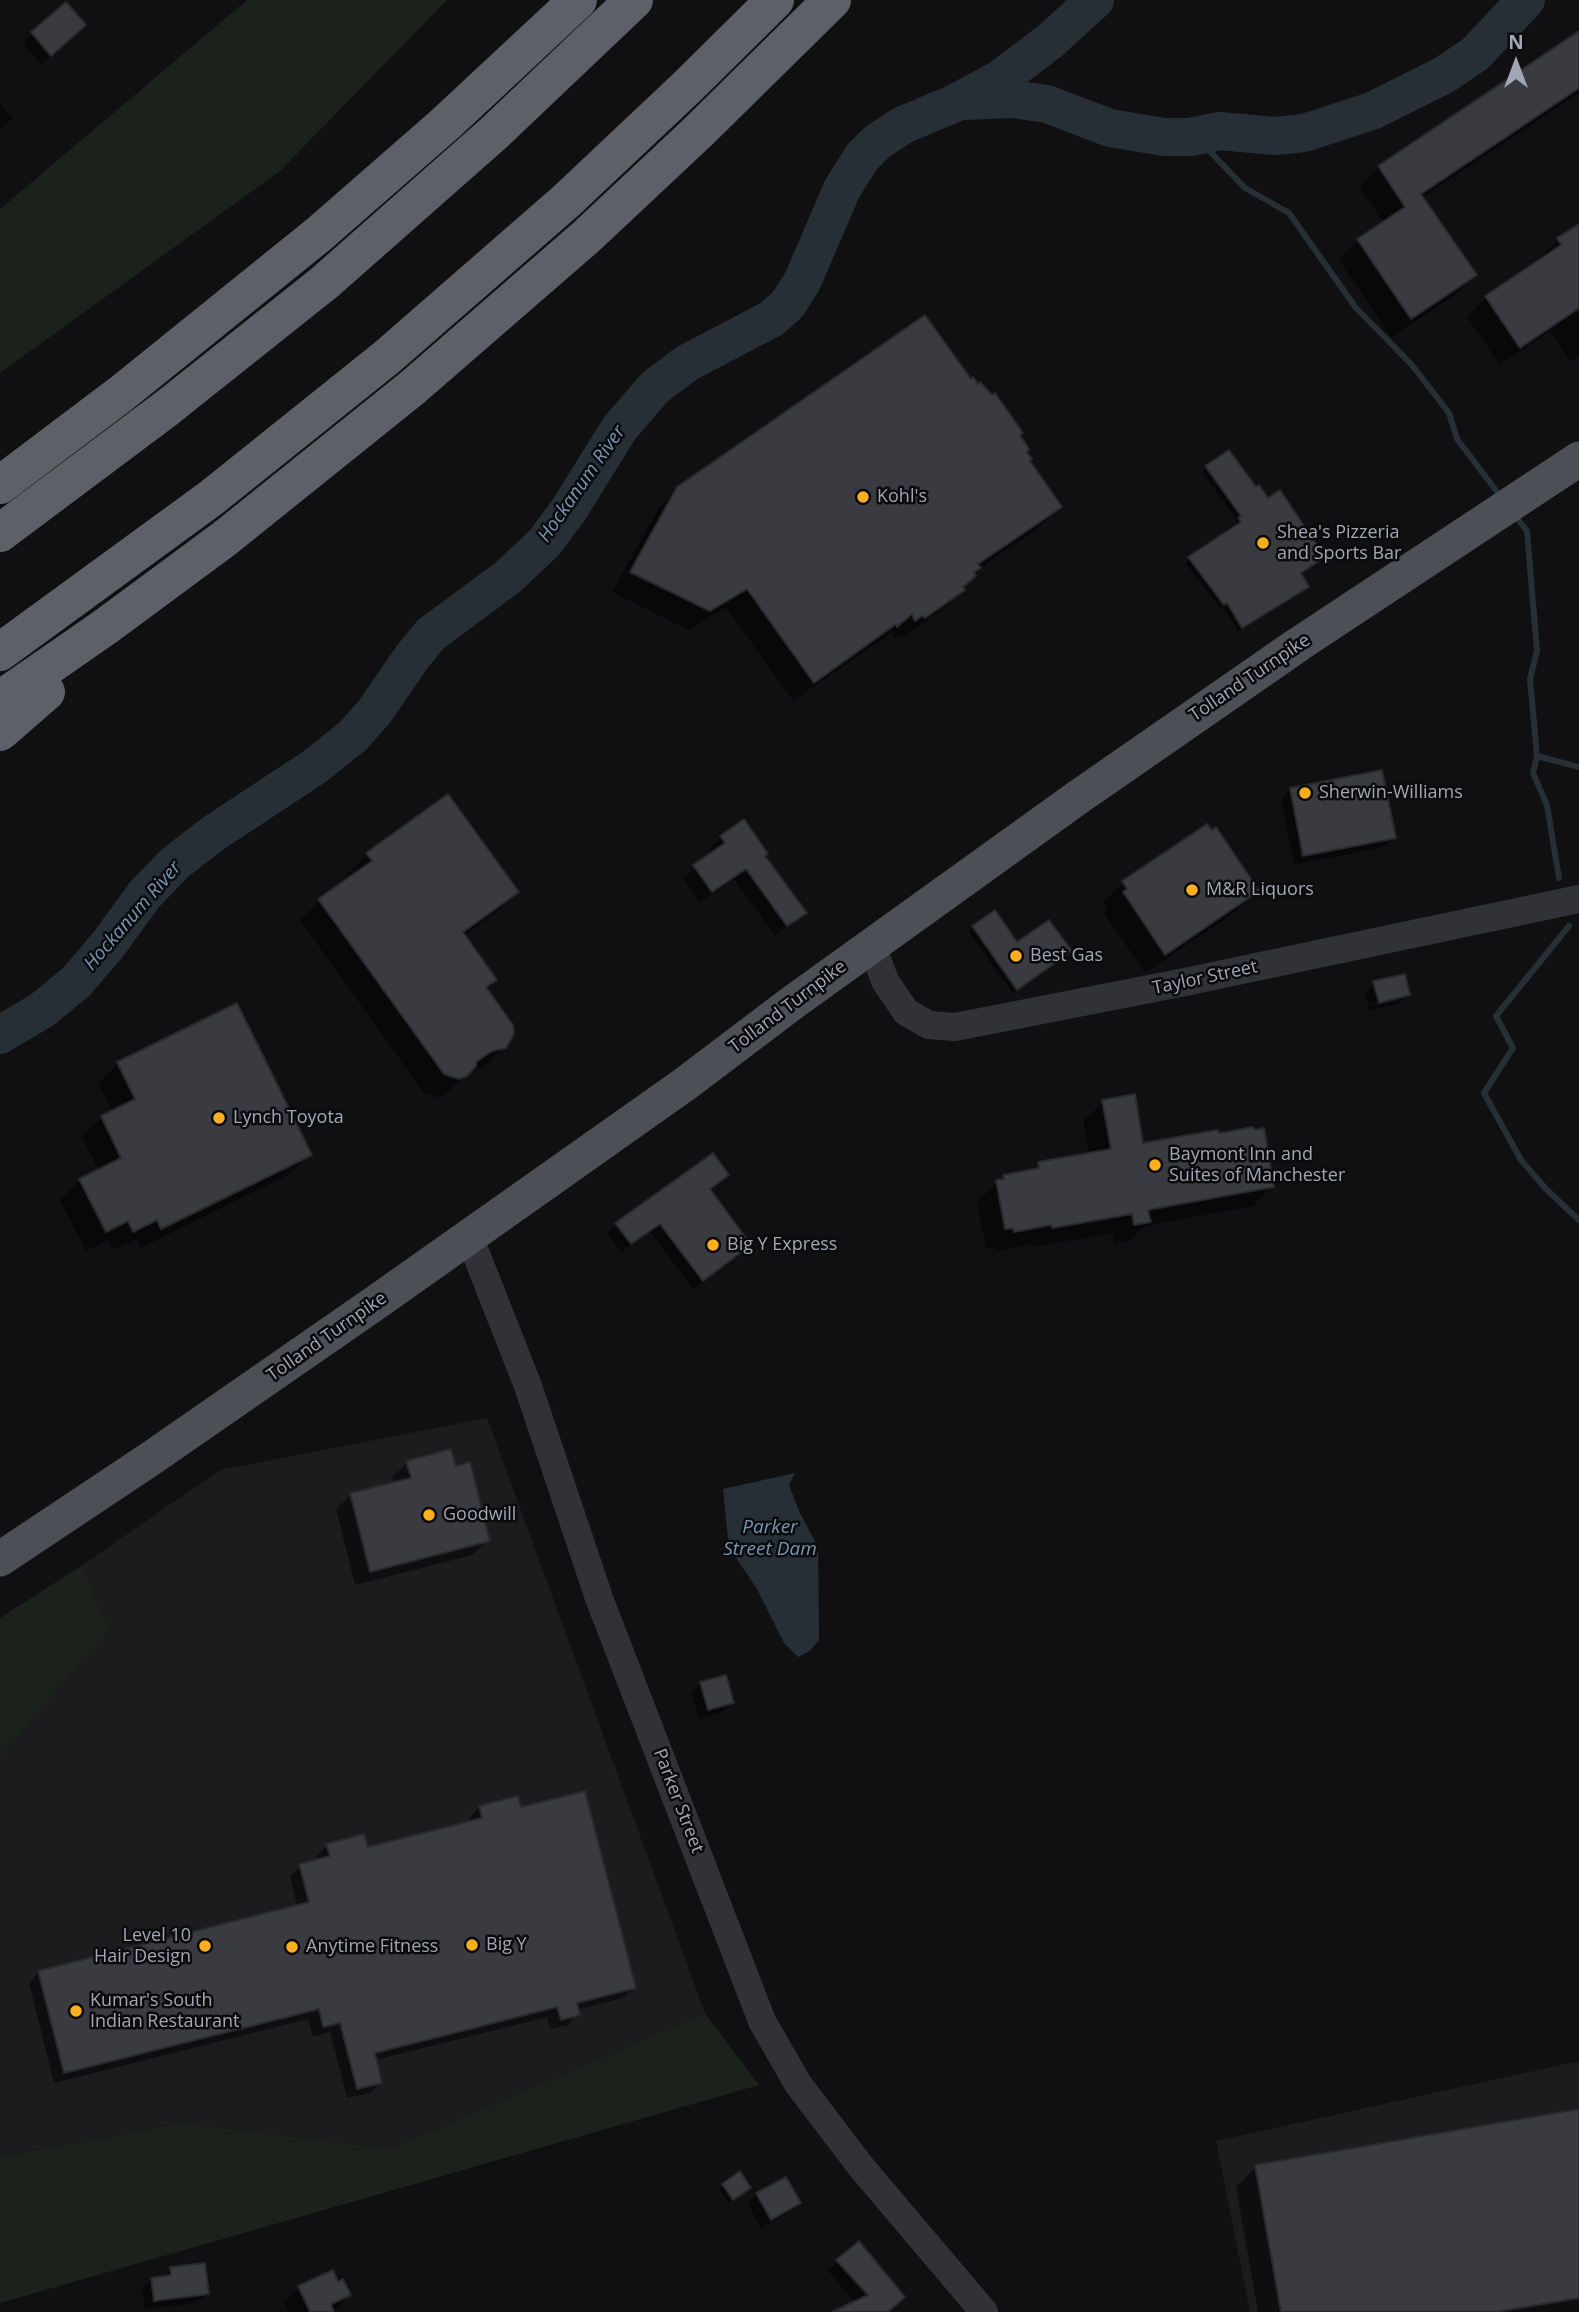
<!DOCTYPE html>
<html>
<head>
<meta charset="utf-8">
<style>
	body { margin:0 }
	#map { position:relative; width:1579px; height:2312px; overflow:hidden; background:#101012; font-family:"Open Sans",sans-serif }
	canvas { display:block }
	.north { position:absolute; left:1481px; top:28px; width:70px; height:70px; -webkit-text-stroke:5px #0b0b0d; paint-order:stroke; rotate:0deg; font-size:19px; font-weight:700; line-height:28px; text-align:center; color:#a1a7b4 }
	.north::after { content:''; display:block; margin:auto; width:24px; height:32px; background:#a1a7b4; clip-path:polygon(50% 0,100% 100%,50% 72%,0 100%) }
</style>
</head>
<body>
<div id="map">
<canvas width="1579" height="2312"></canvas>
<div class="north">N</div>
</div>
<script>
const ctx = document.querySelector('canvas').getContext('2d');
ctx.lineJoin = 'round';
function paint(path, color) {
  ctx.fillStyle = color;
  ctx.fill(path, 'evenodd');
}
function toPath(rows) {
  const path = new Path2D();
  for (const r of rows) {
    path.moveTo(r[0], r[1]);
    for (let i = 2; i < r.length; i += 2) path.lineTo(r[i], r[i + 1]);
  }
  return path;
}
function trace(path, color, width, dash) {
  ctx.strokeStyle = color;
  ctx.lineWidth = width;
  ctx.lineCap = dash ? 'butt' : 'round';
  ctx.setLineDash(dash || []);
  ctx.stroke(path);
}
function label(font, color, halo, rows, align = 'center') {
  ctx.font = font + ' "Open Sans",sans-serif';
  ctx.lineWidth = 5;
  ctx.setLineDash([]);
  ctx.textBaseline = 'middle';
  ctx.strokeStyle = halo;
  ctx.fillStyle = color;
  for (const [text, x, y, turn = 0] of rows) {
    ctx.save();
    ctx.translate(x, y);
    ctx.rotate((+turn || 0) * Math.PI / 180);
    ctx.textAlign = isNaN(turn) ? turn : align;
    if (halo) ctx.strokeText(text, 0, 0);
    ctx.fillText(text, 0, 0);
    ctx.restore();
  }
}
paint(toPath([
	[487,1418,705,2013,390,2149,182,2123,0,2157,0,1757,110,1629,81,1566,220,1470],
	[1579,2061,1579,2312,1250,2312,1216,2141]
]), '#1c1c1f');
paint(toPath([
	[247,0,447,0,280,171,0,373,0,209],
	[81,1566,110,1629,0,1757,0,1618],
	[705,2013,759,2085,0,2303,0,2157,182,2123,390,2149]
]), '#1b221b');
paint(toPath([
	[795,1473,789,1485,799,1511,818,1547,819,1626,819,1640,810,1651,798,1657,784,1643,757,1589,732,1552,728,1538,723,1489]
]), '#262f36');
paint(toPath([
	[32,33,74,35,41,64,23,43],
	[1579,33,1579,93,1422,198,1474,275,1455,295,1391,337,1339,260,1358,240,1384,223,1359,187,1379,167],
	[0,104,13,118,0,131],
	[1579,226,1579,357,1571,362,1550,331,1500,365,1467,317,1486,298,1541,261,1539,259,1558,240],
	[971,382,1018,435,1027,461,1060,507,1040,527,977,570,962,588,963,590,943,609,904,637,902,634,895,639,892,632,877,645,876,643,793,701,726,607,689,630,612,592,658,509,678,489],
	[1207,467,1256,490,1299,574,1303,591,1238,631,1222,606,1220,608,1185,563,1237,527,1235,523,1237,521,1202,472],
	[1290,790,1394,837,1384,847,1294,865,1281,799],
	[1207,826,1257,891,1237,911,1145,973,1104,913,1108,909,1103,903,1123,883],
	[721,837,763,856,804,912,775,936,734,879,700,902,683,878,713,854,710,848],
	[367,854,517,892,497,912,464,936,495,979,485,989,504,1047,484,1067,471,1070,445,1095,439,1098,424,1093,300,920,320,901,350,879,347,874],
	[973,927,1017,945,1065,955,1012,993,969,932],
	[1374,983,1408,994,1398,1004,1369,1011,1365,992],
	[1399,996,1399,999,1370,1006,1370,1003],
	[118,1063,310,1154,290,1174,141,1248,137,1239,113,1250,108,1240,86,1251,60,1200,80,1180,99,1171,82,1137,102,1117,113,1112,98,1083],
	[1103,1102,1142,1145,1220,1135,1272,1187,1253,1206,1145,1226,1129,1241,1114,1244,1113,1233,1032,1247,1032,1244,995,1251,994,1247,986,1248,977,1202,1004,1176,1031,1172,1039,1164,1089,1154,1083,1121],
	[726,1175,709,1190,749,1245,693,1289,650,1231,621,1252,607,1233,616,1224],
	[407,1463,455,1468,488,1540,473,1555,355,1585,336,1509,351,1495,394,1484,392,1477],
	[701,1683,732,1702,723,1712,699,1719,691,1693],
	[479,1807,520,1809,634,1987,623,1998,577,2010,578,2014,568,2025,550,2029,547,2017,375,2060,381,2082,370,2093,347,2098,330,2032,313,2037,308,2019,54,2083,29,1983,39,1972,297,1907,290,1876,300,1866,318,1861,317,1856,327,1846,367,1849,470,1823,469,1818],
	[1579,2111,1579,2312,1258,2312,1236,2187,1256,2167],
	[740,2173,745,2192,728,2203,719,2189],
	[757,2194,799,2203,789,2212,761,2228,748,2204],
	[838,2262,887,2312,837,2312,856,2303,828,2271],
	[171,2269,207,2293,197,2303,145,2309,142,2289,152,2279,162,2278],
	[332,2272,337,2284,349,2295,333,2312,288,2312,284,2302,299,2288]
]), '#0007');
trace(toPath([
	[1195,136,1245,188,1289,213,1356,308,1412,365,1449,413,1457,439,1501,497],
	[1514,514,1527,531,1537,651,1530,679,1537,756,1579,767],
	[1537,756,1533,773,1547,805,1559,878],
	[1569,926,1496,1016,1513,1048,1484,1093,1521,1160,1545,1188,1579,1220]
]), '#262f36', 6);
trace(toPath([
	[965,101,1012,99,1047,104,1110,128,1164,137,1190,137,1220,131,1274,136,1304,133,1372,111,1444,75,1475,54,1526,0],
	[0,1035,42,1010,76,982,107,946,145,894,175,863,214,833,314,767,353,736,375,711,412,657,431,634,508,577,545,542,570,508,619,429,655,387,687,363,771,319,788,304,802,282,842,189,862,157,877,142,903,125,953,104,1000,79,1050,41,1095,0]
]), '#262f36', 38);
const building = toPath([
	[66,2,86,25,51,56,31,32,66,2],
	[1579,31,1579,88,1421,194,1477,275,1411,319,1357,239,1405,207,1378,166,1579,31],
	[1579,224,1579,308,1520,348,1485,296,1561,245,1557,238,1579,224],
	[925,315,971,379,973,377,978,384,980,382,992,395,995,393,1023,433,1020,435,1029,449,1027,453,1032,459,1030,461,1062,507,978,564,981,568,974,572,976,576,963,587,965,590,925,618,922,616,915,621,912,614,897,627,896,624,814,683,747,589,710,611,630,572,677,487,925,315],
	[1229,450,1256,487,1259,485,1268,498,1280,490,1325,557,1301,573,1309,587,1242,628,1227,603,1224,605,1188,557,1241,522,1238,518,1241,516,1205,466,1229,450],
	[1382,770,1396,838,1303,856,1290,788,1382,770],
	[448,794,519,892,463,932,497,980,486,987,513,1025,514,1034,506,1048,492,1051,476,1062,476,1066,467,1076,459,1079,444,1074,318,899,372,861,366,853,448,794],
	[744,819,768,854,765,856,807,913,787,926,746,869,712,892,693,865,725,843,720,836,744,819],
	[1207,824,1212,830,1216,827,1259,891,1165,955,1123,892,1127,889,1122,881,1207,824],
	[995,910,1017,942,1049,920,1072,951,1017,990,972,926,995,910],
	[1405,974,1410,995,1379,1003,1373,981,1405,974],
	[237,1003,312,1155,161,1229,157,1220,133,1232,128,1221,106,1232,79,1179,121,1158,101,1116,135,1099,117,1062,237,1003],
	[1135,1094,1143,1143,1217,1130,1220,1133,1253,1127,1255,1130,1264,1128,1274,1187,1148,1210,1151,1222,1134,1225,1132,1214,1052,1228,1051,1225,1014,1232,1013,1228,1005,1229,996,1180,1004,1179,1003,1175,1039,1168,1038,1162,1111,1149,1102,1100,1135,1094],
	[713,1153,729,1175,710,1189,751,1245,703,1281,660,1224,631,1244,615,1223,713,1153],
	[451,1449,456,1466,470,1462,490,1541,370,1572,350,1493,411,1478,406,1461,451,1449],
	[726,1675,734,1703,708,1710,700,1682,726,1675],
	[585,1791,636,1988,577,2003,580,2015,561,2020,557,2007,375,2053,382,2083,357,2089,340,2023,323,2027,319,2009,64,2073,38,1971,309,1902,299,1864,330,1856,326,1844,364,1834,368,1847,482,1818,479,1806,518,1796,521,1807,585,1791],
	[1579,2109,1579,2298,1496,2312,1281,2312,1255,2165,1579,2109],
	[740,2171,751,2188,733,2200,722,2184,740,2171],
	[786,2177,801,2203,771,2220,756,2193,786,2177],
	[859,2241,905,2297,888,2312,832,2312,868,2295,836,2260,859,2241],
	[205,2263,209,2294,154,2301,151,2278,171,2275,170,2267,205,2263],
	[333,2270,338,2282,343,2279,351,2295,331,2304,334,2312,310,2312,298,2286,333,2270]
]);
paint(building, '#3a3b40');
trace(building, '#2a2a2e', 2);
trace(toPath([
	[872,945,885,981,906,1012,929,1025,955,1027,1185,982,1579,899],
	[469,1236,528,1386,599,1598,762,2021,798,2084,862,2168,984,2312]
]), '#313237', 28);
trace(toPath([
	[0,1559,153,1457,378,1301,685,1084,792,1003,1077,798,1299,644,1579,459]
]), '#4d4f56', 35);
trace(toPath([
	[0,485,122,393,319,234,445,124,578,0],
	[0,533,167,408,324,283,494,133,634,0],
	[0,652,211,498,387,357,566,201,688,86,775,0],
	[0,700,105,627,224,539,412,388,586,237,698,132,832,0],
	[0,732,46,692]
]), '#5d6068', 38);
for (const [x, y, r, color] of [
	[863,497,7,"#fcaf1e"],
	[1263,543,7,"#fcaf1e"],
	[1305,793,7,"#fcaf1e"],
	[1192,890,7,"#fcaf1e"],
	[1016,956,7,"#fcaf1e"],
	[219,1118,7,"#fcaf1e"],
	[1155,1165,7,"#fcaf1e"],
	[713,1245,7,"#fcaf1e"],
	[429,1515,7,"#fcaf1e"],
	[472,1945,7,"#fcaf1e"],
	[205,1946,7,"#fcaf1e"],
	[292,1947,7,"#fcaf1e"],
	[76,2011,7,"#fcaf1e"]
]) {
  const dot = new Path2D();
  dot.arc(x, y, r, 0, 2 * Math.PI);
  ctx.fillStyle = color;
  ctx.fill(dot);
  trace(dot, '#0b0b0d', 2.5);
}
label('18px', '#a1a7b4', '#0b0b0d', [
	["Kohl's",877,497],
	["Shea's Pizzeria",1277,533],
	["and Sports Bar",1277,554],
	["Sherwin-Williams",1319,793],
	["M&R Liquors",1206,890],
	["Best Gas",1030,956],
	["Lynch Toyota",233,1118],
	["Baymont Inn and",1169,1155],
	["Suites of Manchester",1169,1176],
	["Big Y Express",727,1245],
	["Goodwill",443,1515],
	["Level 10",191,1936,"right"],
	["Hair Design",191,1957,"right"],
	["Big Y",486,1945],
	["Anytime Fitness",306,1947],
	["Kumar's South",90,2001],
	["Indian Restaurant",90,2022]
], 'left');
label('18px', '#a1a7b4', '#0b0b0d', [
	["Tolland Turnpike",1250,678,-34],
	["Taylor Street",1205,978,-12],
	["Tolland Turnpike",788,1007,-37],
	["Tolland Turnpike",327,1337,-35],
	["Parker Street",678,1801,69]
]);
label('italic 19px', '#7596b2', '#0b0b0d', [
	["Hockanum River",582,484,-55],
	["Hockanum River",133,916,-49],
	["Parker",770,1528],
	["Street Dam",770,1550]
]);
</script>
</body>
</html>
